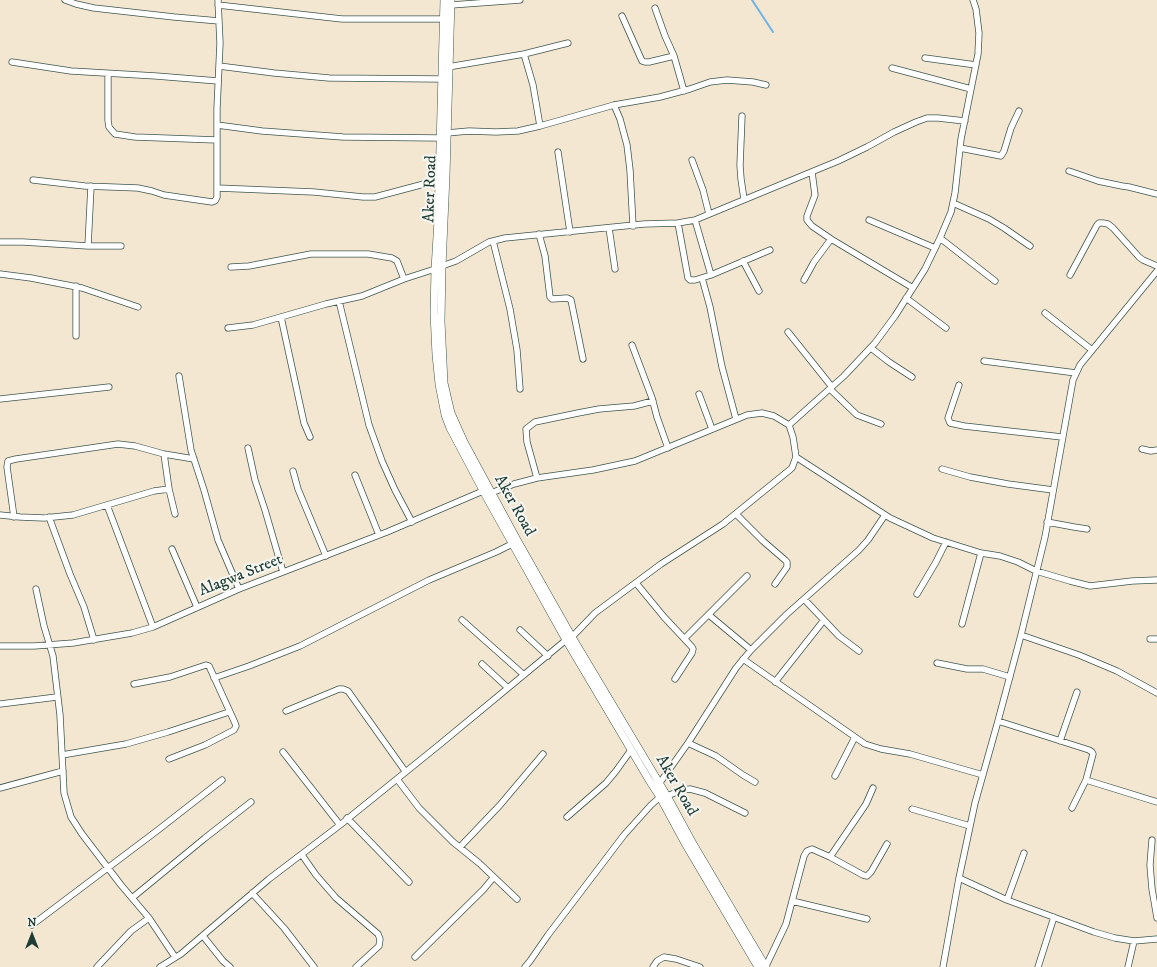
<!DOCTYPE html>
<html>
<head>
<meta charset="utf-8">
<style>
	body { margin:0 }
	#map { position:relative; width:1157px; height:967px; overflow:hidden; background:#f3e7d2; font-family:"IM FELL DW Pica",serif }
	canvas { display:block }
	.north { position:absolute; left:12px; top:915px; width:40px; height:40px; -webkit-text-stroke:3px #f6f6f2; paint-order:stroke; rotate:0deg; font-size:11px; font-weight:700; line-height:16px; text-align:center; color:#1f3d34 }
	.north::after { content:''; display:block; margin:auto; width:14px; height:18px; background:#1f3d34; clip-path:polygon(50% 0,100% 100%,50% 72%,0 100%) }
</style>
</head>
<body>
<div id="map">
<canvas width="1157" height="967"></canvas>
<div class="north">N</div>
</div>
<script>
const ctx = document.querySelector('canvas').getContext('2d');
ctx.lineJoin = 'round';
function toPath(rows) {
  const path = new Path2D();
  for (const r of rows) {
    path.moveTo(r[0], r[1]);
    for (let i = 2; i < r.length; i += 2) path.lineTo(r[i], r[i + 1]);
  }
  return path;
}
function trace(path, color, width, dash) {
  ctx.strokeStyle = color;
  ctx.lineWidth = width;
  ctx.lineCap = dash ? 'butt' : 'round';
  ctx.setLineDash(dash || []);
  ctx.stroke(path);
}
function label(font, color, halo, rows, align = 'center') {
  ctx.font = font + ' "IM FELL DW Pica",serif';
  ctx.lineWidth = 4;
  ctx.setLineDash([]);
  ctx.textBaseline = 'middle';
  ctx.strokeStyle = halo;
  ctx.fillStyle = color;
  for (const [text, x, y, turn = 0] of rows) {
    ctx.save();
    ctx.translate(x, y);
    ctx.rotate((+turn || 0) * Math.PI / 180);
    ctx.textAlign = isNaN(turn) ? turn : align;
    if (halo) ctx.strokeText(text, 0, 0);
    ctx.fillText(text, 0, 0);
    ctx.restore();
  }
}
trace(toPath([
	[752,0,773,32]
]), '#6fb3e4', 2);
const minor = toPath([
	[65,0,76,4,94,8,174,17,219,21],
	[218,5,342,19,443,19],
	[451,5,520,0],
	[655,8,665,36,674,56,684,91],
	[622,16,642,61,645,62,649,62,674,56],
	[524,54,533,85,540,126],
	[925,58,976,65],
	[12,62,71,71,156,76,218,81],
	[219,66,274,73,329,78,441,79],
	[448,67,524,54,568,43],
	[892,68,971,89],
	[108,74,108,120,109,127,115,134,135,137,217,140],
	[614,105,620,119,627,145,630,170,633,226],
	[742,116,740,165,741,179,744,199],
	[217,125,262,131,343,137,440,138],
	[447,133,469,131,496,132,518,131,540,126,614,105,660,97,690,89,710,82,727,80,753,82,766,85],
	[960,148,1001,156,1004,151,1011,128,1019,111],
	[558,152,570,232],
	[692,160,703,190,709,214],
	[1069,171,1098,181,1122,186,1129,187,1157,194],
	[812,172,815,195,807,216,807,220,812,226,831,239,913,288],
	[33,180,85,186,138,188,152,191,164,195,212,202,215,201,217,197,217,109,220,43,218,0],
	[217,188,314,192,363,197,375,197,439,180],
	[953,203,989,219,1004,228,1030,246],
	[869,220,935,248],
	[678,223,688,278,690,280,695,280,711,275,695,220],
	[609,228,615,269],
	[539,234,545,256,550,297,552,299,567,298,571,300,583,359],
	[940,238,995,281],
	[493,241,510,309,517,350,520,389],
	[0,242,23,242,88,246,91,186],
	[88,246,121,246],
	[743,261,759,291],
	[442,266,456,261,489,242,505,238,644,224,678,223,695,220,838,161,867,147,894,132,916,122,927,118,938,118,965,121],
	[231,267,249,266,311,254,368,254,392,258,397,261,404,279],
	[0,274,31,278,82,288,138,307],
	[711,275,770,250],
	[1070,275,1097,225,1099,223,1103,223,1108,224,1113,228,1139,257,1143,260,1157,266],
	[702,278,710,307,722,367,736,419],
	[804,280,814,262,831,239],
	[906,298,946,328],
	[339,301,369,425,382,461,395,490,412,522],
	[1045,313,1092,350],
	[281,317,304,423,310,437],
	[228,328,253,325,326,304,362,296,404,279,435,269],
	[788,332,832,387],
	[76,336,76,286],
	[632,345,652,398,657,417,668,448],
	[871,348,889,362,912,377],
	[984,361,1076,373],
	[179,376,191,450,204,490,218,540,239,589],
	[959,385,948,418,950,423,964,426,1062,437],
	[830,389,857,415,881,424],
	[699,394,712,429],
	[0,399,109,387],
	[789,425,844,376,875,343,895,316,925,269,940,238,951,212,955,193,961,139,978,54,979,33,976,9,973,0],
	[248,448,255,480,265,510,283,572],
	[1142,449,1151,451,1157,450],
	[164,454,169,489,175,514],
	[796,457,890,518,933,538,981,553,1000,556,1018,562,1036,571,1070,581,1090,586,1132,581,1157,580],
	[942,469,970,477,1008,484,1053,490],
	[293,471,298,489,326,556],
	[355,475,379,535],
	[537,478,527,442,526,429,535,422,578,413,599,409,634,406,653,401],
	[491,493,514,484,537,478,593,470,635,461,747,415,762,413,774,416,789,425,793,437,796,457,792,468,723,524,661,564,595,613,572,637],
	[107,505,153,627],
	[736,514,763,541,785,560,787,562,787,567,775,584],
	[0,515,20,517,44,518,73,515,154,491,169,489],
	[14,517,7,467,8,461,16,459,118,444,135,446,164,454,194,459],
	[49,517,70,574,84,607,94,640],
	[1047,522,1074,527,1087,529],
	[172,549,197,607],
	[636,583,664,617,692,647,693,649,692,653,675,679],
	[36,589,44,626,53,656,60,715,64,793,71,817,82,834,121,885,149,918,175,957],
	[917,594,936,562,946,542],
	[804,599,839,636,859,651],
	[709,615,751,650],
	[462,620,524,675],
	[962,624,981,553],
	[520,630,548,656],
	[1021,635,1079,655,1117,671,1157,693],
	[685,638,747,576],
	[1150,639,1157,639],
	[0,646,34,646,73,643,132,633,153,627,239,589,387,532,483,491],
	[743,659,865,744,881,749,910,754,983,775],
	[937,663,967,669,983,669,1010,677],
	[482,664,508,688],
	[214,678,249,666,300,646,429,580,496,552,512,544],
	[775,682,824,620],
	[134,684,170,677,206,665,209,666,235,723,236,726,234,730,205,745,169,759],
	[0,704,57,697],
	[286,711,339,689,343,689,348,691,405,771],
	[998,721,1089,750,1092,752,1093,754,1086,780,1072,808],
	[1060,741,1077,692],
	[688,743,716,756,743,775,755,782],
	[283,752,340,825],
	[62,755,126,744,168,732,229,712],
	[835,776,855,737],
	[397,779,419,808,453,842,479,863,517,899],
	[1086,780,1157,802],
	[659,784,688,743,736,668,751,650,787,614,859,550,868,540,885,515],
	[0,788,63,771],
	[667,796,682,790,690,789,705,793,745,813],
	[912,809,970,826],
	[567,817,606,783,616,771,631,750],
	[347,818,409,882],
	[1152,840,1150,865,1152,889,1157,918],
	[460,847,500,805,543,754],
	[302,855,316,875,336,898,378,934,380,939,379,946,356,967],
	[830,857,866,804,873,788],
	[959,878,1007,900,1094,932,1115,938,1134,941,1157,939],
	[252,893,284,928,314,967],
	[132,898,205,838,251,802],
	[1007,900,1024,853],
	[792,901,867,919],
	[32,925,158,830,222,780],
	[203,936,223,961,230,967],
	[415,957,483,890,493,878],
	[766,966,786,924,804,856,807,851,812,849,830,857,863,875,867,876,871,872,887,844],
	[97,967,131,931,149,918],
	[160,967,181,954,269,879,340,825,439,745,566,640],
	[525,967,530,961,548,935,624,835,651,805,660,797],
	[653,967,657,961,664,957,676,959,700,967],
	[943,967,959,878,975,803,998,721,1021,635,1045,537,1073,380,1080,365,1157,271],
	[1038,967,1054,917],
	[1128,967,1134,941]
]);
const tertiary = toPath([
	[444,0,438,220,435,269,434,313,436,355,439,384,445,415,450,428,487,498,566,640,649,780,660,797,686,845,758,967],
	[451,0,446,176,442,266,441,321,444,383,451,413,464,442,517,540,572,637,667,796,692,842,766,967]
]);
trace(minor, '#3f564c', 7);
trace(tertiary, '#3f564c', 8);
trace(minor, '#fff', 5.5);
trace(tertiary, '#fff', 7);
label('16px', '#1f3d34', '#f6f6f2', [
	["Aker Road",431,189,-88],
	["Aker Road",514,506,61],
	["Alagwa Street",241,576,-22],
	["Aker Road",676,786,60]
]);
</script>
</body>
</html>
